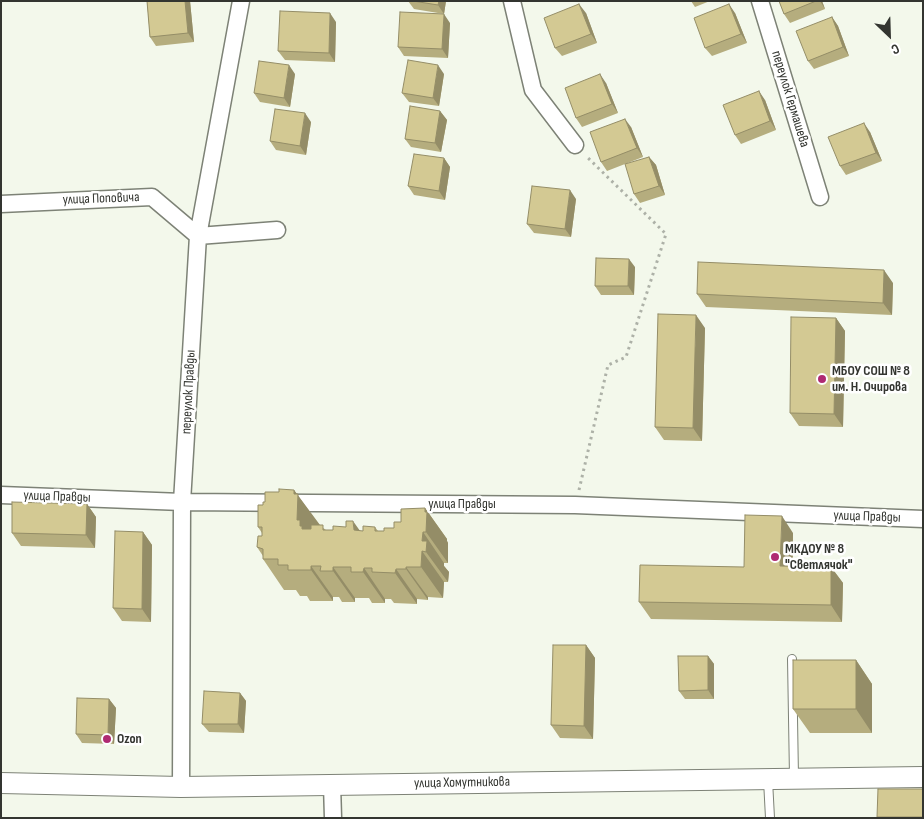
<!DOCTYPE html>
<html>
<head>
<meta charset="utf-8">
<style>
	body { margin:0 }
	#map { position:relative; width:924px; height:819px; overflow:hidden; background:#f3f8eb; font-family:"Sofia Sans Condensed",sans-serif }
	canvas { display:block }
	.frame { position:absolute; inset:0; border:2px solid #333530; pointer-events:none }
	.north { position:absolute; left:864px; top:10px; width:50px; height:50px; -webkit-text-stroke:4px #fff; paint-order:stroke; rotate:156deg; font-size:14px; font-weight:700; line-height:20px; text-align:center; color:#333530 }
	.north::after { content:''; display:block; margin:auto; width:18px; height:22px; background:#333530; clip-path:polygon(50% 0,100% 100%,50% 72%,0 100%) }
</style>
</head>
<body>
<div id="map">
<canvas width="924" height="819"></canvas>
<div class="frame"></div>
<div class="north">С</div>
</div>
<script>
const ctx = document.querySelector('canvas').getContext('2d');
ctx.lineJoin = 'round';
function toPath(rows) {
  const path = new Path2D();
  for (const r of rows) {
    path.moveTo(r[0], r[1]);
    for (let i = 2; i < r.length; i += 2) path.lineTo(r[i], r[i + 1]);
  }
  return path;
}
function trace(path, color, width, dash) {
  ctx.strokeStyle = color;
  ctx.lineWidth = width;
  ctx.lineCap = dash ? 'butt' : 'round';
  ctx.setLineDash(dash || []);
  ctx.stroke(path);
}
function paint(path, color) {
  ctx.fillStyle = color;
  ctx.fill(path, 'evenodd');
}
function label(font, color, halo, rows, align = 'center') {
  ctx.font = font + ' "Sofia Sans Condensed",sans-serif';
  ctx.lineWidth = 5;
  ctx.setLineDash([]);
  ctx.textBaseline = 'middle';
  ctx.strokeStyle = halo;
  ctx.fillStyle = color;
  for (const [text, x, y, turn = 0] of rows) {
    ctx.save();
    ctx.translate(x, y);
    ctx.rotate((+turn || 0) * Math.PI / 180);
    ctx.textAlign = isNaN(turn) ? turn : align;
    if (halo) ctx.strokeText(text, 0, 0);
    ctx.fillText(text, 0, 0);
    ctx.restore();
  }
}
const service = toPath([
	[792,659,794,777],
	[768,780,770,818]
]);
const minor = toPath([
	[512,1,533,90,575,145],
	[760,1,820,197],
	[1,204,152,197,198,236,277,230],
	[1,495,182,502,575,505,923,519],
	[332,784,333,818],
	[181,787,182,502,198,236,241,1]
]);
const tertiary = toPath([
	[1,783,181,787,923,777]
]);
trace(service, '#7d8276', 10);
trace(minor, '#7d8276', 19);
trace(tertiary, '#7d8276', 22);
trace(toPath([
	[579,490,608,365,626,357,666,234,586,156]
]), '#adb1a7', 3, [2.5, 4]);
trace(service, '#fff', 8);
trace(minor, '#fff', 16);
trace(tertiary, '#fff', 20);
paint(toPath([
	[147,1,190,1,194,42,156,46,150,37],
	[408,1,446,1,444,14,414,9],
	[691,1,710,1,695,7],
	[779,1,822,1,825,9,790,23,784,14],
	[586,13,597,43,562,56,555,48],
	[735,13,747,43,712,56,705,48],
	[832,17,838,26,849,56,814,69,808,61],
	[336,22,335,62,285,60,278,51],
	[450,23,448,58,404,56,398,47],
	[295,74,290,107,260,102,254,93],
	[444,74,439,106,409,102,402,93],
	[606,83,618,113,582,127,576,118],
	[765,100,776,130,741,144,735,135],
	[440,111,447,120,441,152,411,147,405,139],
	[311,122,306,155,276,150,270,141],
	[631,127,643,157,607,171,601,162],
	[870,132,882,161,846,175,840,166],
	[649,157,656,165,665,195,640,203,634,194],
	[444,158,450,167,445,200,414,195,408,186],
	[576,199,571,237,534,233,527,224],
	[635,267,634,295,601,295,595,286],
	[893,283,892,315,706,307,697,294],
	[836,318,845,331,843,427,799,426,790,413],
	[705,328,702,441,664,440,655,427],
	[294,490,319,525,326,530,363,531,375,527,378,531,384,531,394,528,401,522,425,508,447,539,447,541,448,543,448,563,444,563,444,566,449,572,448,582,444,582,443,598,428,597,428,600,417,599,417,604,394,603,391,599,385,599,385,603,372,603,369,598,355,598,355,602,342,602,339,597,333,597,333,601,310,601,307,596,300,596,296,590,284,590,263,559,263,556,257,547,262,536,262,533,258,527,263,505,265,502,279,492],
	[87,504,96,517,95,548,21,546,12,533],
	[143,532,152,545,151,622,122,621,113,608],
	[793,533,793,566,831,567,843,583,842,622,651,619,639,602,744,567],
	[586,645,595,658,593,739,560,738,551,725],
	[708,656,714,664,714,699,685,699,679,691],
	[856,660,872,684,872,733,810,733,793,709],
	[240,693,246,701,244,733,209,732,202,724],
	[109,699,116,708,114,744,82,743,76,734],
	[923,789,923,818,878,818,877,817]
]), '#b5ad7e');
paint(toPath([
	[185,1,190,1,194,42,188,33],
	[439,1,446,1,444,14,438,5],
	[820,1,822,1,825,9],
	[579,4,586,13,597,43,591,34],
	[729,4,735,13,747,43,741,34],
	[330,13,336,22,335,62,329,53],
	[444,14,450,23,448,58,442,49],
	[832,17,838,26,849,56,843,47],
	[289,65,295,74,290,107,284,98],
	[438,65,444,74,439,106,433,98],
	[600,74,606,83,618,113,612,104],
	[759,91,765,100,776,130,770,121],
	[440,111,447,120,441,152,435,143],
	[305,113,311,122,306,155,300,146],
	[625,119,631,127,643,157,637,148],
	[864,123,870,132,882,161,876,153],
	[649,157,656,165,665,195,659,186],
	[444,158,450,167,445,200,439,191],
	[570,190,576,199,571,237,565,229],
	[629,259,635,267,634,295,628,286],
	[884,270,893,283,892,315,883,303],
	[696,315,705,328,702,441,693,428],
	[836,318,845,331,843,427,834,414],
	[294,490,320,525,319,547,300,526,297,520,294,494],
	[87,504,96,517,95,548,86,535],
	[425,508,447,539,447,541,448,543,448,563,426,532],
	[782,516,793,533,792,582,780,566],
	[353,521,375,552,354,530],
	[143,532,152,545,151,622,142,609],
	[423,532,444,563,444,566,449,572,448,582,426,552,422,541],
	[422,551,444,582,443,598,421,567],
	[311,566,333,597,333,601,311,570],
	[333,567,355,598,355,602,333,571],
	[406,567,428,597,428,600,406,569],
	[831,567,843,583,842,622,831,605],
	[364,568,385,599,385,603,363,572],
	[396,569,417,599,417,604,395,573],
	[586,645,595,658,593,739,584,726],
	[708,656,714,664,714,699,708,690],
	[856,660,872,684,872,733,856,709],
	[240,693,246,701,244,733,238,724],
	[109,699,116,708,114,744,108,735]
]), '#948d67');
const building = toPath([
	[147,1,185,1,188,33,150,37,147,1],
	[413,1,439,1,438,5,413,1],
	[779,1,816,1,784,14,779,1],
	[579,4,591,34,555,48,544,18,579,4],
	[729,4,741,34,705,48,694,18,729,4],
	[280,11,330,13,329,53,278,51,280,11],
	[400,12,444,14,442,49,398,47,400,12],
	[832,17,843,47,808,61,796,31,832,17],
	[408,60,438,65,433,98,402,93,408,60],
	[259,61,289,65,284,98,254,93,259,61],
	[600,74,612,104,576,118,565,88,600,74],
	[759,91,770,121,735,135,723,105,759,91],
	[410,106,440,111,435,143,405,139,410,106],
	[275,109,305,113,300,146,270,141,275,109],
	[625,119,637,148,601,162,590,132,625,119],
	[864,123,876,153,840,166,828,137,864,123],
	[414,154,444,158,439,191,408,186,414,154],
	[649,157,659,186,634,194,625,164,649,157],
	[532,186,570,190,565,229,527,224,532,186],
	[596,258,629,259,628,286,595,286,596,258],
	[698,262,884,270,883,303,697,294,698,262],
	[658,314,696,315,693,428,655,427,658,314],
	[791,317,836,318,834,414,790,413,791,317],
	[279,489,294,490,294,494,298,494,297,520,300,520,300,526,302,526,302,529,311,529,311,525,323,525,323,530,333,530,333,526,346,527,346,521,353,521,354,530,363,531,363,526,375,527,375,531,384,531,384,528,394,528,394,522,401,522,401,509,425,508,425,512,427,512,426,532,423,532,422,541,427,541,426,552,422,551,421,567,406,567,406,569,396,569,395,573,372,572,372,568,364,568,363,572,351,572,351,567,333,567,333,571,320,571,321,566,311,566,311,570,288,570,288,565,278,565,278,559,263,559,263,549,257,547,258,536,262,536,262,527,258,527,258,505,263,505,263,502,265,502,265,492,279,492,279,489],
	[12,502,87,504,86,535,12,533,12,502],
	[745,515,782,516,780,566,831,567,831,605,639,602,640,565,744,567,745,515],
	[115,531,143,532,142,609,113,608,115,531],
	[553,645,586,645,584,726,551,725,553,645],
	[678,656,708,656,708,690,679,691,678,656],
	[793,660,856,660,856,709,793,709,793,660],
	[204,691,240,693,238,724,202,724,204,691],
	[77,698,109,699,108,735,76,734,77,698],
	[878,789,923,789,923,817,877,817,878,789]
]);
paint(building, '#d3c993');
trace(building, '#948d67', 1);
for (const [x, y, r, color] of [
	[822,379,5,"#af2a72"],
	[775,557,5,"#af2a72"],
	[107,739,5,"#af2a72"]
]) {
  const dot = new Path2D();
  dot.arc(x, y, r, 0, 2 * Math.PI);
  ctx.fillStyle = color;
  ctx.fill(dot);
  trace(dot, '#fff', 2);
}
label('14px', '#333530', '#fff', [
	["переулок Гермашева",790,99,73],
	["улица Поповича",101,199,-2],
	["переулок Правды",189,392,-87],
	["улица Правды",57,497,2],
	["улица Правды",462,504],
	["улица Правды",867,517,2],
	["улица Хомутникова",462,783,-1]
]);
label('bold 14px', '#333530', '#fff', [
	["МБОУ СОШ № 8",832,371],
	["им. Н. Очирова",832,387],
	["МКДОУ № 8",785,549],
	["\"Светлячок\"",785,565],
	["Ozon",117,739]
], 'left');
</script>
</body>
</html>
